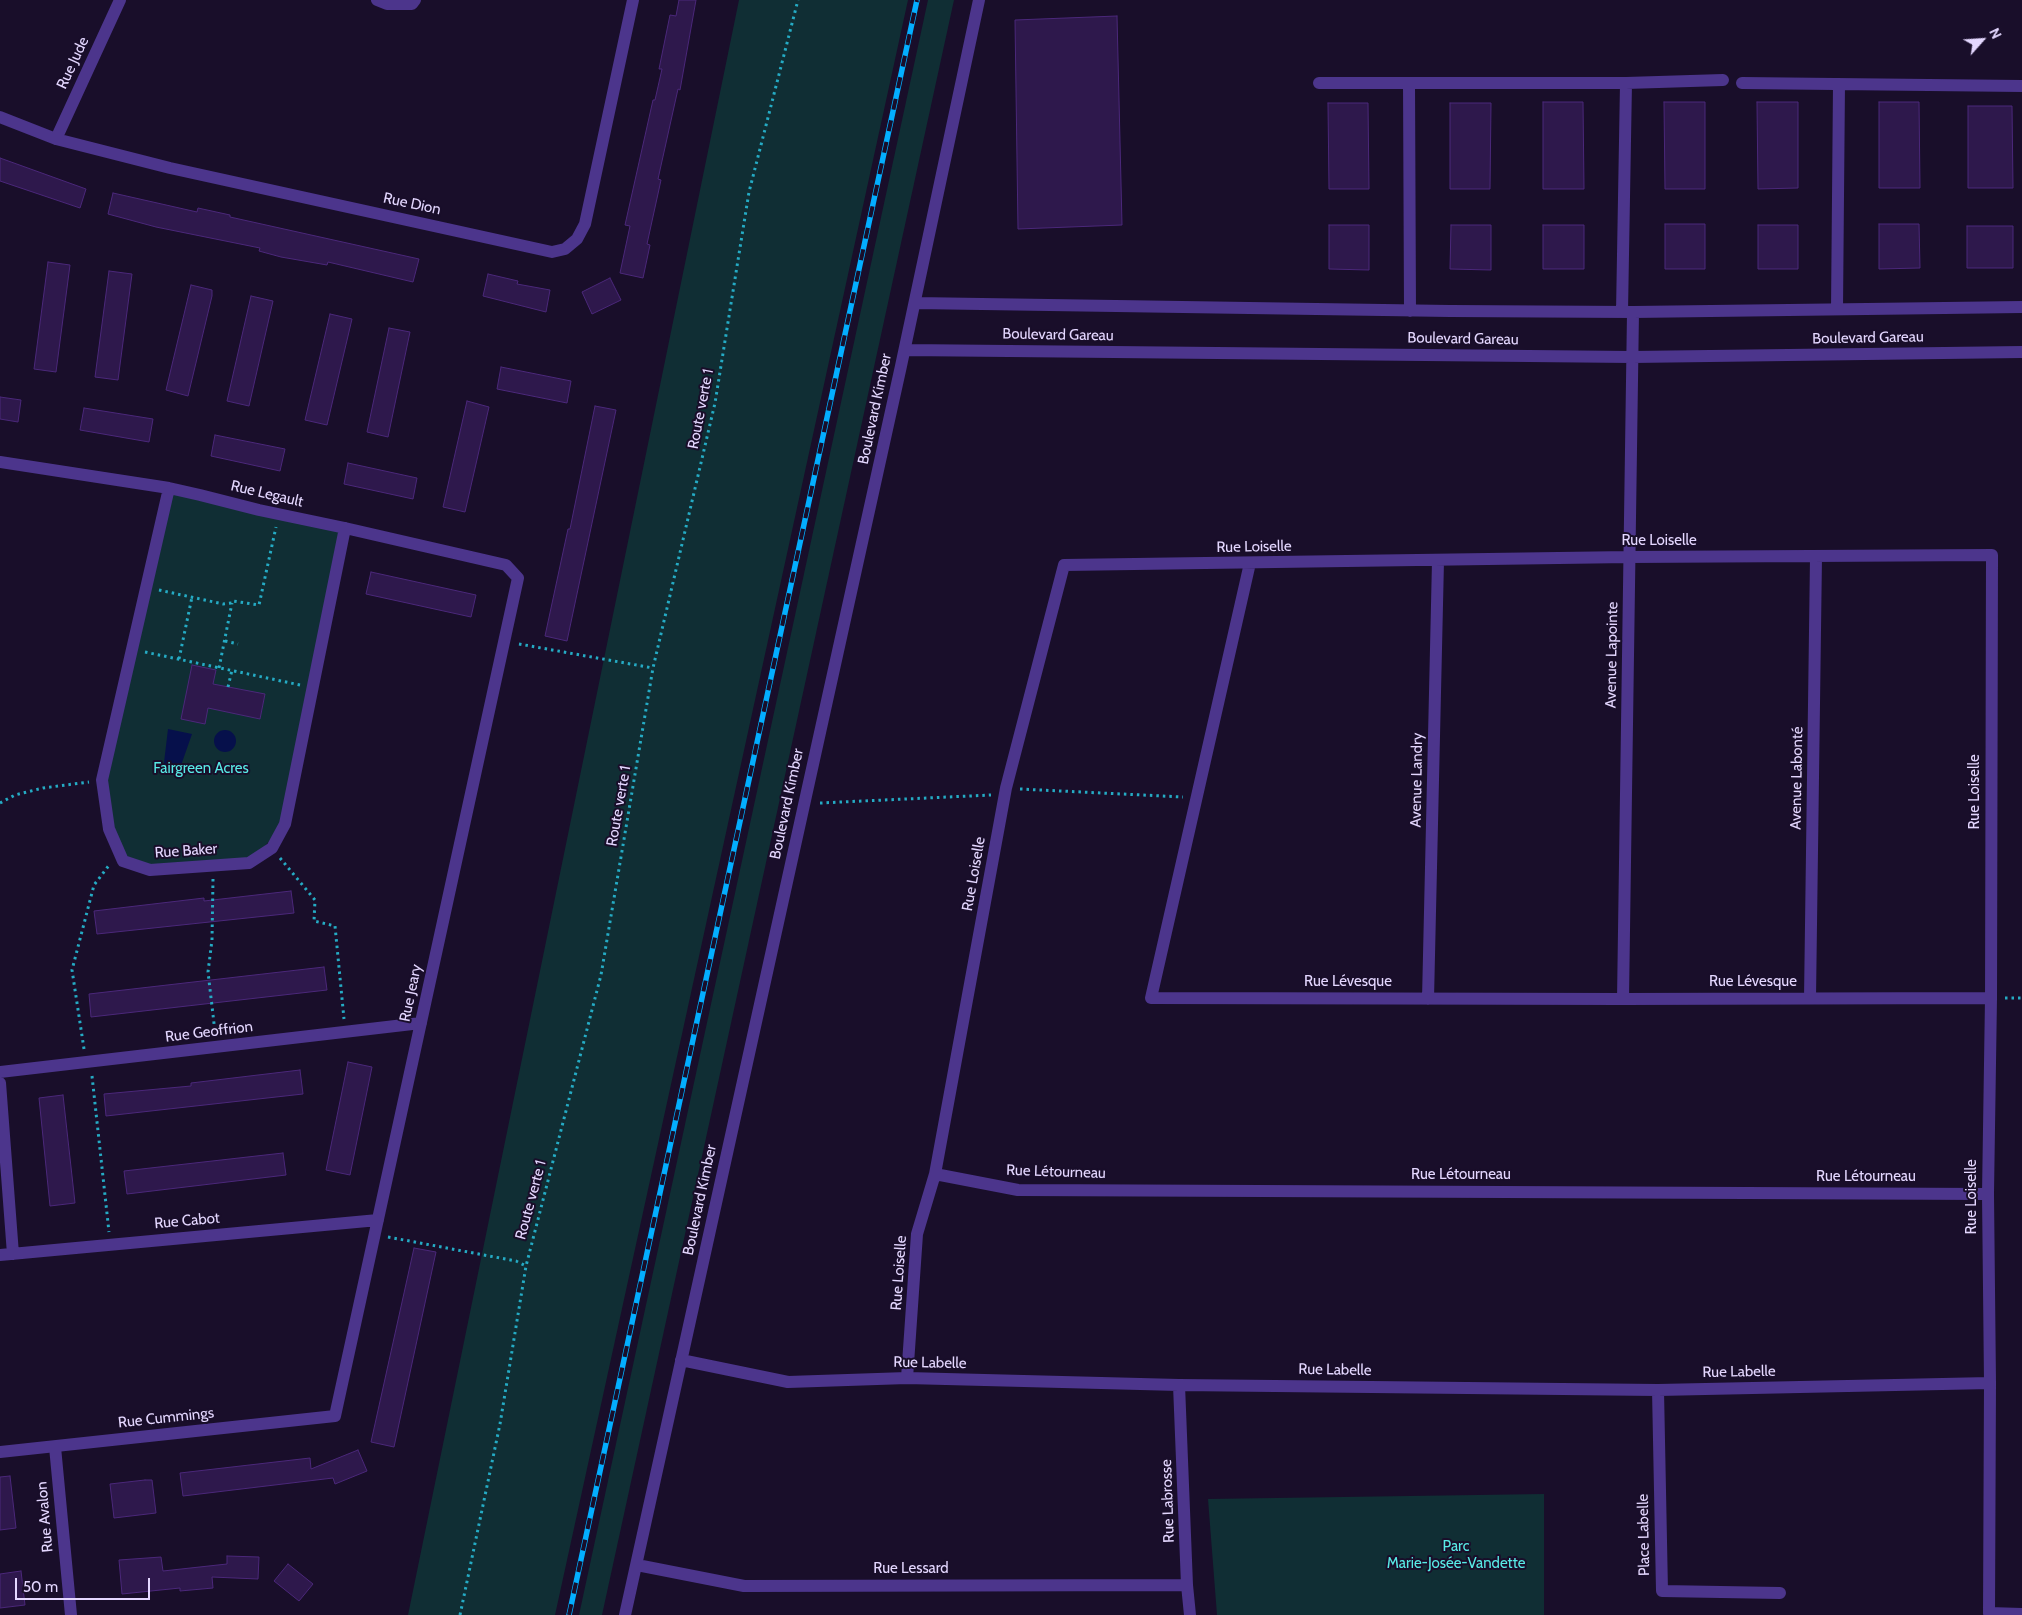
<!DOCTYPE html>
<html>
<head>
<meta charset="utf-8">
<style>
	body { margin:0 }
	#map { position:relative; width:2022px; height:1615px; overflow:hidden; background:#190e2a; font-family:Cabin,sans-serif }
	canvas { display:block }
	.north { position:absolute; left:1957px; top:15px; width:50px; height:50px; -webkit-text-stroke:4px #190e2a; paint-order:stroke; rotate:64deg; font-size:14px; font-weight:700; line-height:20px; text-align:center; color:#e4d7ff }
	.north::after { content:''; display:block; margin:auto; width:18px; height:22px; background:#e4d7ff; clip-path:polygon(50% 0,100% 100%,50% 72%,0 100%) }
	.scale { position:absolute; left:15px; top:1578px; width:135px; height:22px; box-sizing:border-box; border:2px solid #e4d7ff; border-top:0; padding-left:6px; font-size:15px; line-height:18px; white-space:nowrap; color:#e4d7ff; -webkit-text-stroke:4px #190e2a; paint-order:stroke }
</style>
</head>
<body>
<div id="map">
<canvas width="2022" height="1615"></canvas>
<div class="north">N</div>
<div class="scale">50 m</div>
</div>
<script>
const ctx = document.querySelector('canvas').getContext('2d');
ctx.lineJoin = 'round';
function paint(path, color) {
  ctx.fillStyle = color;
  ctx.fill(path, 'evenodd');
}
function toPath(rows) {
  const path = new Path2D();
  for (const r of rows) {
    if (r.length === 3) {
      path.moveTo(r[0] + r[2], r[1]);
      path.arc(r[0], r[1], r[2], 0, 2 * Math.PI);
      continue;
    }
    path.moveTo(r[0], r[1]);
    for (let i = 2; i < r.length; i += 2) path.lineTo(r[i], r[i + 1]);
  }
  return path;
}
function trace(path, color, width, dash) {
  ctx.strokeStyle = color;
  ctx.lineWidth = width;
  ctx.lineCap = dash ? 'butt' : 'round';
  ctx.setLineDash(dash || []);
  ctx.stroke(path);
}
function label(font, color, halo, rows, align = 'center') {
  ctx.font = font + ' Cabin,sans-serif';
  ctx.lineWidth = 4;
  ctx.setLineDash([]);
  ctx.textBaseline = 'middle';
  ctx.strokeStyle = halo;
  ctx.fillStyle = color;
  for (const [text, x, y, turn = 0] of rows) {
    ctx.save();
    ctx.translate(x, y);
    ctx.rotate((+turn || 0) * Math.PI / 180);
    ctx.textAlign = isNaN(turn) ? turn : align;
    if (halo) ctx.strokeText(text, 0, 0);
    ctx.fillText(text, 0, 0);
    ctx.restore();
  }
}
paint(toPath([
	[739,0,908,0,555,1615,408,1615],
	[928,0,954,0,602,1615,579,1615],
	[169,488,345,528,285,824,249,863,150,870,123,861,102,780],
	[1544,1494,1544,1615,1217,1615,1208,1499]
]), '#102e34');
paint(toPath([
	[168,729,192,734,178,774,163,771],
	[225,741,11]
]), '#06104b');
const building = toPath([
	[679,0,696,0,680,90,678,89,658,179,661,180,647,244,650,245,643,278,620,273,630,226,625,225,653,100,655,100,662,69,659,69,670,15,676,16,679,0],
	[1117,16,1122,225,1018,229,1015,20,1117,16],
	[1543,102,1583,102,1584,189,1543,189,1543,102],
	[1664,102,1705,102,1705,189,1665,189,1664,102],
	[1757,102,1798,102,1798,188,1758,189,1757,102],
	[1879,102,1919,102,1920,188,1879,188,1879,102],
	[1328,103,1368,103,1369,189,1329,189,1328,103],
	[1450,103,1491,103,1490,189,1450,189,1450,103],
	[1968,106,2012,106,2013,188,1968,188,1968,106],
	[0,158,86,189,80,208,0,181,0,158],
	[113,193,197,212,198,208,230,215,230,217,419,259,413,282,328,262,327,265,281,257,259,251,260,248,156,227,108,214,113,193],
	[1665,224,1705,224,1705,269,1665,269,1665,224],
	[1879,224,1919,224,1920,268,1879,269,1879,224],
	[1329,225,1369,225,1369,270,1329,269,1329,225],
	[1451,225,1491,225,1491,270,1450,269,1451,225],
	[1543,225,1584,225,1584,269,1543,269,1543,225],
	[1758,225,1798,225,1798,269,1758,269,1758,225],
	[1967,226,2013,226,2013,268,1967,268,1967,226],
	[48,262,70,265,56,372,34,369,48,262],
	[109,271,132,274,118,380,95,377,109,271],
	[488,274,518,281,517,284,550,290,546,312,483,296,488,274],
	[610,278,621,300,592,314,582,292,610,278],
	[191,285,212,290,212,296,188,396,166,390,191,285],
	[251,296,273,301,249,406,227,401,251,296],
	[330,314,352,319,327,425,305,420,330,314],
	[389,328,410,332,388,437,367,432,389,328],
	[501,367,571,381,567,403,497,389,501,367],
	[0,397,21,400,18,422,0,419,0,397],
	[467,401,489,407,465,512,443,507,467,401],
	[595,406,616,410,567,641,545,636,568,529,570,529,595,406],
	[84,408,153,419,149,442,80,430,84,408],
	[215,435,285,449,280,471,211,456,215,435],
	[348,463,417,478,413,499,344,484,348,463],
	[371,572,476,595,471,617,366,594,371,572],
	[192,665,216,670,213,684,265,694,260,719,208,708,205,724,181,719,192,665],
	[291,891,294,913,97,934,94,911,204,898,204,901,291,891],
	[324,967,327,990,91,1017,89,994,324,967],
	[348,1062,372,1067,350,1175,326,1170,348,1062],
	[300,1070,303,1094,106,1116,104,1094,191,1086,191,1083,300,1070],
	[63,1095,75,1203,50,1206,39,1098,63,1095],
	[283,1153,286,1175,127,1194,124,1171,283,1153],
	[414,1248,436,1252,394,1447,371,1442,414,1248],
	[358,1450,367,1471,335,1484,333,1478,183,1496,180,1473,310,1458,311,1469,358,1450],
	[10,1476,16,1528,0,1530,0,1477,10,1476],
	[145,1480,152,1480,156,1513,114,1518,110,1484,145,1480],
	[227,1556,259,1557,258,1579,212,1577,213,1588,180,1591,180,1588,122,1594,119,1560,161,1557,163,1571,227,1564,227,1556],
	[288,1564,313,1584,299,1601,274,1581,288,1564],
	[21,1571,25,1605,0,1608,0,1574,21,1571]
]);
paint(building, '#2e184c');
trace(building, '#4b287a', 1);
trace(toPath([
	[159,590,223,604,232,603,233,601,259,605,276,527],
	[225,641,238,644],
	[519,644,653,668],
	[145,652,300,685],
	[179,659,192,597],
	[219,668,232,603],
	[228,687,232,670],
	[1020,789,1183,797],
	[0,803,15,795,43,788,89,782],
	[820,803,991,795],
	[280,858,315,900,314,921,335,926,344,1019],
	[213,879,212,940,208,972,215,1032],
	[2005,998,2022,998],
	[84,1049,72,970,94,885,110,864],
	[92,1076,109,1232],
	[388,1237,516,1261,526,1266],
	[460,1615,500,1424,526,1266,601,975,653,668,715,403,749,192,798,0]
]), '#25abc4', 3, [2.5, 4]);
trace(toPath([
	[377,0,387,4,412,4,415,0],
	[1319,83,1626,83,1723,80],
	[1409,83,1410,311],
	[1742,83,2022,86],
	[0,117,56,139,170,168,552,252,565,249,577,239,585,224,633,0],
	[56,139,120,0],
	[915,303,1450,311,1633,312,2022,307],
	[1837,309,1839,84],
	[1622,312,1626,83],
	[905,350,1632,357,2022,352],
	[0,462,169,488,200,495,259,510,345,528,506,565,518,578,335,1416,0,1452],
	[169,488,102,780,109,829,123,861,150,870,249,863,272,848,285,824,345,528],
	[1250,563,1151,998,1623,999,1991,998],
	[1810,998,1816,557],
	[1428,999,1438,561],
	[1623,999,1633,312],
	[0,1072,421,1023],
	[0,1083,13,1254],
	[935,1174,1018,1190,1988,1194],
	[0,1255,378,1220],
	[681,1360,788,1382,907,1378,1179,1385,1658,1390,1990,1383],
	[907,1378,917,1234,935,1174,1006,788,1064,565,1629,557,1992,555,1991,998,1988,1194,1990,1383,1989,1613,2022,1614],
	[1179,1385,1187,1585,1190,1615],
	[1658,1390,1662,1591,1780,1593],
	[55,1447,71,1615],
	[637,1565,744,1586,1187,1585],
	[625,1615,901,366,979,0]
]), '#4c358c', 12);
const rail = toPath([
	[569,1615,917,0]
]);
trace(rail, '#03aeff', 5.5);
trace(rail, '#190e2a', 4, [11]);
label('15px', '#e4d7ff', '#190e2a', [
	["Rue Jude",73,63,-65],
	["Rue Dion",412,204,12],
	["Boulevard Gareau",1058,335,1],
	["Boulevard Gareau",1868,338,-1],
	["Boulevard Gareau",1463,339,1],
	["Route verte 1",701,409,-79],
	["Boulevard Kimber",875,409,-78],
	["Rue Legault",267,494,13],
	["Rue Loiselle",1659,541],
	["Rue Loiselle",1254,547,-1],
	["Avenue Lapointe",1612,655,-89],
	["Avenue Labonté",1797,778,-89],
	["Avenue Landry",1417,780,-89],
	["Rue Loiselle",1975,792,-90],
	["Boulevard Kimber",787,804,-78],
	["Route verte 1",619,806,-80],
	["Rue Baker",186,851,-4],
	["Rue Loiselle",974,874,-80],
	["Rue Lévesque",1348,982],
	["Rue Lévesque",1753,982],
	["Rue Jeary",411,993,-78],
	["Rue Geoffrion",209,1032,-7],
	["Rue Létourneau",1056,1172,2],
	["Rue Létourneau",1461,1175],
	["Rue Létourneau",1866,1177],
	["Rue Loiselle",1972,1197,-90],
	["Route verte 1",531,1200,-75],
	["Boulevard Kimber",700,1200,-78],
	["Rue Cabot",187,1221,-5],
	["Rue Loiselle",899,1273,-86],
	["Rue Labelle",930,1363,1],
	["Rue Labelle",1335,1370,1],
	["Rue Labelle",1739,1372,-1],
	["Rue Cummings",166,1418,-6],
	["Rue Labrosse",1168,1501,-92],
	["Rue Avalon",45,1517,-95],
	["Place Labelle",1644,1535,-91],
	["Rue Lessard",911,1569]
]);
label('15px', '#58eae6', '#190e2a', [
	["Fairgreen Acres",201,769],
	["Parc",1456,1547],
	["Marie-Josée-Vandette",1456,1564]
]);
</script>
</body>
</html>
